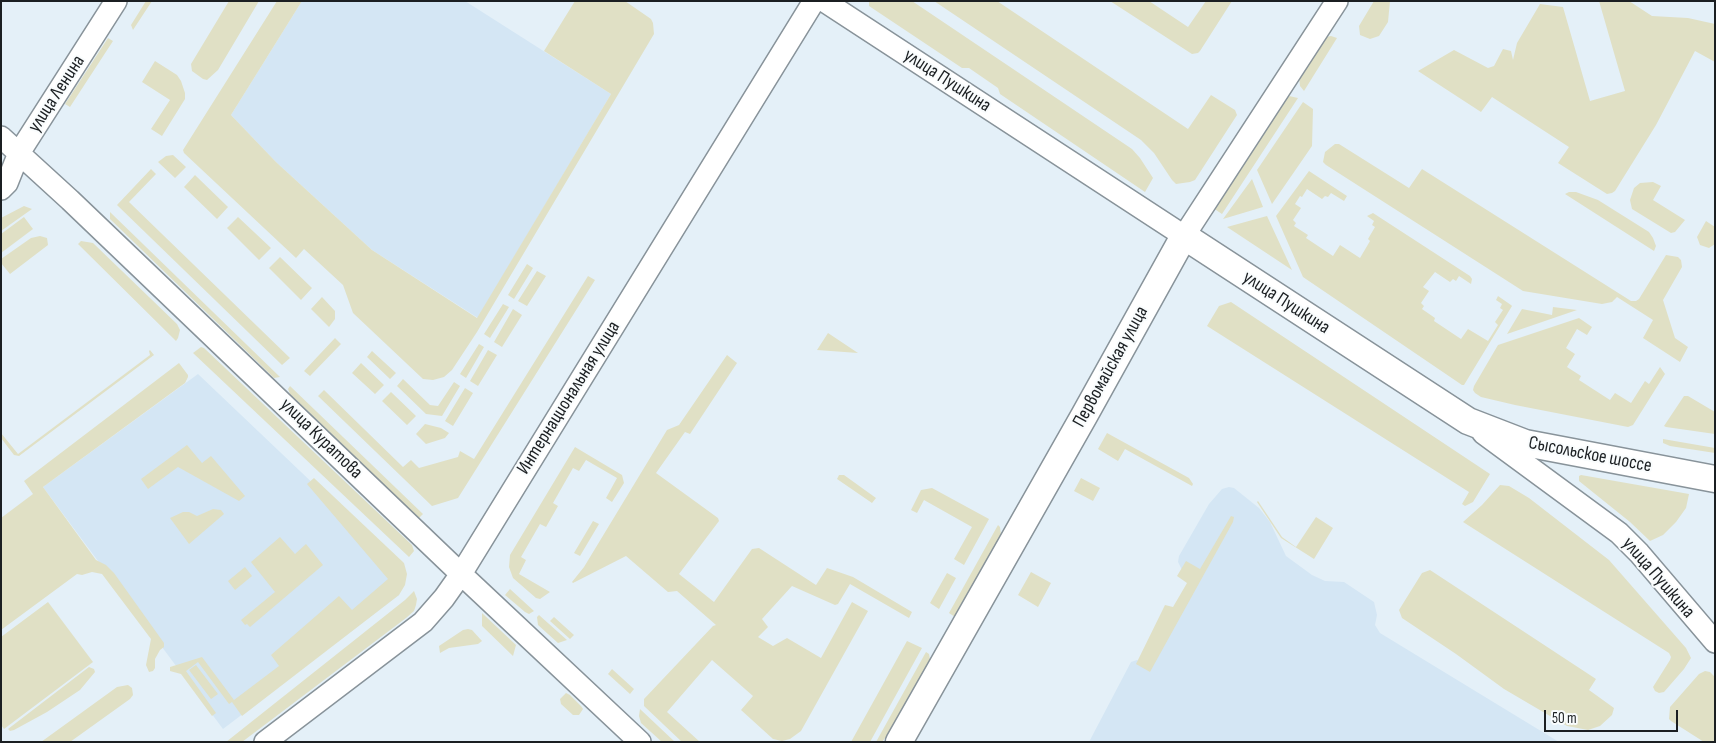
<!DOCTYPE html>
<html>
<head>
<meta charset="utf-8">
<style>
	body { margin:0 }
	#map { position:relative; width:1716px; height:743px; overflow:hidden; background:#e4f0f8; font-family:"Sofia Sans Condensed",sans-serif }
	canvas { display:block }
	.frame { position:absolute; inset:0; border:2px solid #1b1f22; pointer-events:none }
	.scale { position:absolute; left:1544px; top:710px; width:134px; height:22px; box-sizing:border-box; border:2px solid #1b1f22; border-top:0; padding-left:6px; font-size:15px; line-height:18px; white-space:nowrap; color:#1b1f22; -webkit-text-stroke:4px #f9fcfd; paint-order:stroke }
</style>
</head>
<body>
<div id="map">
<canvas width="1716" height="743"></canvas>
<div class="frame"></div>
<div class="scale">50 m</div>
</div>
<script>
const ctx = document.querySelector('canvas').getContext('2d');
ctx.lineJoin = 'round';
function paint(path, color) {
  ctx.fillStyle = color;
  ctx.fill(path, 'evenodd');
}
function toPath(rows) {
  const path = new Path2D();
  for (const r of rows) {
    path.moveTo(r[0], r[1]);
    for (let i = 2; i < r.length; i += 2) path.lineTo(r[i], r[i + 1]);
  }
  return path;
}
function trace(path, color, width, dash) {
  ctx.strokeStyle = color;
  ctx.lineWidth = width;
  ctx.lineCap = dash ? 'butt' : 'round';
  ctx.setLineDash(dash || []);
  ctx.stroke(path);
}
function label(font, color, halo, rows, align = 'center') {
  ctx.font = font + ' "Sofia Sans Condensed",sans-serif';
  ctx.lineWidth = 4;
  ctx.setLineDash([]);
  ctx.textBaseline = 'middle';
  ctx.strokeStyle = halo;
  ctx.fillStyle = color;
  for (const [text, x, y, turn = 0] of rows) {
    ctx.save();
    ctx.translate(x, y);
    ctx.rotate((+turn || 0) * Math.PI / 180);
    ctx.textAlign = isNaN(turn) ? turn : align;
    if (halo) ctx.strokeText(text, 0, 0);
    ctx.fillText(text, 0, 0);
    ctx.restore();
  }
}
paint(toPath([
	[302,1,465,1,611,94,478,318,372,250,276,162,231,115],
	[198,374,403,569,399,595,223,729,43,487],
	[1229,487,1234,488,1259,508,1270,522,1286,556,1312,575,1325,581,1344,582,1374,602,1377,615,1375,625,1380,633,1559,742,1089,742,1131,662,1137,660,1145,663,1191,588,1178,562,1179,556,1209,504,1222,489]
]), '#d4e6f4');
paint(toPath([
	[146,1,152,1,133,30,131,25],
	[229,1,259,1,218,70,207,80,203,79,192,71,191,64],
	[277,1,302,1,231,115,276,162,372,250,477,318,611,94,544,51,575,1,625,1,651,19,653,23,654,34,477,332,452,370,444,377,433,380,423,379,353,313,343,285,304,249,296,258,184,153,183,150],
	[869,1,912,1,1132,149,1140,158,1153,178,1145,192,1000,94,998,88,969,68,962,68,869,6],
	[934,1,997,1,1188,129,1211,95,1235,110,1237,115,1195,180,1190,182,1176,184,1172,180,1154,153,1141,140],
	[1110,1,1149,1,1188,27,1206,1,1232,1,1200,51,1198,53,1192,54],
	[1374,1,1390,1,1388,22,1379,36,1370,39,1360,35,1359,26],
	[1599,1,1629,1,1652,16,1688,18,1715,24,1715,62,1695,51,1656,125,1615,191,1612,193,1607,194,1558,163,1569,147,1492,97,1481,112,1418,71,1454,50,1488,68,1494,66,1503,49,1511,51,1513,60,1517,43,1540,4,1563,7,1590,101,1625,91],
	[1331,36,1337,38,1304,91,1300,86,1299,77,1325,37],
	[108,38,113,41,70,107,65,104],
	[155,61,177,75,181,81,185,93,185,99,162,136,151,129,170,100,142,82],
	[1289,96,1298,98,1222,214,1213,208,1286,97],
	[1303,102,1313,109,1312,146,1272,204,1257,170],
	[1335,144,1339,144,1409,188,1422,169,1631,301,1636,301,1639,299,1666,255,1678,257,1681,260,1682,267,1663,300,1675,338,1688,347,1680,362,1643,338,1653,320,1617,297,1612,302,1602,304,1523,291,1326,165,1323,162,1325,152],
	[173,155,186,167,175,178,158,162,166,156],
	[151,169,156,174,129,202,290,358,282,365,117,205],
	[1309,171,1347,196,1344,201,1331,193,1328,197,1325,196,1322,199,1307,189,1302,197,1300,196,1295,204,1301,208,1293,220,1296,223,1294,226,1308,235,1306,238,1333,256,1340,245,1360,258,1370,241,1368,239,1375,227,1372,225,1374,221,1367,216,1373,213,1470,276,1472,279,1471,284,1459,276,1456,281,1453,279,1450,282,1435,272,1423,287,1429,291,1421,303,1424,306,1422,309,1435,318,1434,321,1461,339,1468,329,1488,341,1498,325,1495,322,1503,310,1500,308,1502,304,1496,300,1498,296,1511,305,1512,306,1464,385,1462,385,1303,277,1276,216],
	[195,175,228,207,217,219,184,187],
	[1252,179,1263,207,1223,219],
	[1653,182,1661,186,1653,200,1685,220,1675,232,1671,233,1632,209,1630,200,1634,188,1640,183],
	[1569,192,1576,192,1598,200,1649,232,1653,238,1656,246,1654,251,1565,194],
	[24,206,32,209,1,231,1,218],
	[110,212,280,377,274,378,110,219],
	[1267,216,1292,270,1227,227],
	[24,217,33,229,1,253,1,234],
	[238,217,271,248,259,260,227,228],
	[1706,221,1715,227,1715,244,1709,248,1700,245,1697,237],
	[40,236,47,238,48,245,10,274,1,263,1,259,31,238],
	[81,241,93,243,177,324,180,330,178,338,176,341,78,244],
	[280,257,312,288,301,300,269,268],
	[527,264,533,268,514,299,508,295],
	[537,271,546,276,527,306,518,301],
	[588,276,595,280,458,498,432,506,318,396,324,390,403,467,411,460,419,468,458,457,460,451,474,459],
	[322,297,335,311,335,319,329,327,311,309],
	[1231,302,1490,474,1473,502,1465,506,1462,504,1469,492,1207,326,1219,306],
	[503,304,509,307,490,338,484,334],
	[1553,307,1577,310,1507,334,1522,309,1552,315],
	[513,309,522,315,502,347,494,342],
	[1579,318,1592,327,1587,335,1577,329,1566,348,1575,354,1567,367,1581,376,1579,380,1610,400,1615,393,1631,403,1645,381,1649,384,1660,367,1665,374,1633,425,1628,427,1515,405,1481,397,1475,393,1473,390,1474,386,1498,345],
	[828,333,858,353,817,350],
	[335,338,341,344,310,376,304,371],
	[479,344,484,347,466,378,460,374],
	[201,347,204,348,412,545,414,551,409,557,193,353],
	[150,350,154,355,19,456,14,455,1,438,1,433,18,454,150,355,149,351],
	[488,350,497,355,478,386,470,381],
	[372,351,396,373,390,379,367,357],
	[727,355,737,363,690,434,685,432,656,473,718,518,719,521,679,574,714,602,752,549,759,548,816,585,827,568,853,577,912,612,909,618,850,584,838,604,835,605,792,586,762,619,768,627,758,637,773,646,787,638,821,658,852,602,868,611,801,731,790,739,782,741,773,739,741,710,753,696,712,660,667,712,700,742,682,742,644,706,644,699,713,626,716,625,677,591,668,592,626,556,573,583,572,582,584,567,667,430,679,425],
	[179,363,188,375,188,377,185,383,43,487,96,560,106,565,114,573,164,643,164,647,160,650,155,659,155,668,153,671,149,672,146,665,151,639,102,574,92,572,82,575,77,574,1,630,1,518,33,494,24,481],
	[361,363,384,385,375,394,352,373],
	[403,379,430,405,438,406,454,382,460,386,442,416,426,414,397,386],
	[290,386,423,514,419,518,290,394,288,389],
	[465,388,473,393,453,426,445,421],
	[391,392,416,416,407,425,382,401],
	[1684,396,1688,396,1715,412,1715,434,1666,427,1664,426],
	[425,424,441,428,449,433,445,438,426,444,416,434],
	[1107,433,1189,478,1193,484,1192,486,1125,449,1118,461,1098,449],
	[1663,439,1715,448,1715,453,1670,446,1663,443],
	[187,445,202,463,211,456,245,496,239,501,178,467,148,489,141,479],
	[575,447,622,475,624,483,612,502,606,498,617,478,586,460,579,471,573,468,553,503,558,506,546,527,540,524,521,557,526,560,519,574,550,592,540,599,536,598,513,578,509,567,510,555],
	[839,475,844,475,876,498,872,503,837,479],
	[1581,475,1689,494,1686,508,1676,522,1663,535,1650,541,1630,522,1579,481,1579,476],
	[314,478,404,563,407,574,405,585,399,595,242,716,232,702,229,704,198,662,186,671,216,713,212,716,181,674,170,671,170,667,202,657,234,700,279,666,271,655,339,596,352,610,388,579,307,484],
	[1081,478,1100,488,1093,501,1074,491],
	[1500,485,1509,486,1529,498,1609,560,1686,648,1691,658,1684,669,1664,692,1659,693,1655,691,1653,687,1670,660,1671,657,1669,653,1463,522,1482,505],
	[932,488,989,519,964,565,954,559,972,527,924,500,917,513,911,510,921,490],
	[1258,501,1282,537,1296,547,1316,517,1333,528,1314,559,1281,538,1257,502],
	[213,509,221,510,224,514,189,544,170,518,183,512,189,512,197,516],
	[1231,516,1234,517,1233,522,1150,672,1136,664,1165,605,1173,607,1187,583,1177,576,1186,561,1200,569],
	[593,521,599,524,580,556,574,553],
	[998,525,1000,527,1001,535,955,617,949,613],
	[280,537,295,554,306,544,323,565,250,627,247,624,245,625,241,620,275,592,251,562],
	[245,567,252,576,235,590,228,581],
	[1430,570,1596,679,1589,690,1614,708,1612,715,1600,726,1588,730,1567,726,1504,689,1456,654,1402,618,1399,610,1422,573],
	[1031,572,1051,583,1038,607,1018,595],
	[947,573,956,578,939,609,930,603],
	[510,589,534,611,529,614,525,612,505,595],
	[414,591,417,599,416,605,414,611,406,618,242,742,226,742,405,600],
	[48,602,93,662,4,729,1,725,1,637],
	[482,613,516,645,513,656,482,626],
	[539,615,567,640,558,643,538,625,537,617],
	[554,617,574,635,570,639,550,621],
	[468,629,472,630,482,641,478,644,449,648,440,653,439,646,463,630],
	[907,641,922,648,870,742,851,742],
	[926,652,929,654,930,660,889,733,882,742,876,742],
	[196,665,218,694,211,699,189,670],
	[89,667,94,669,95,672,80,690,47,712,14,730,10,731,8,729],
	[612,669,634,689,630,694,608,674],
	[1705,671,1710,672,1715,677,1715,742,1704,742,1671,721,1669,719,1670,707,1699,674],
	[128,685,132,688,133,695,130,699,70,742,41,742,117,687],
	[566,693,570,695,581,706,583,709,579,715,573,715,561,704,560,699],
	[640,709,675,742,662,742,641,723,639,716]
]), '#e0e0c5');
const minor = toPath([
	[824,1,1184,236,1337,1],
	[1,137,70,200,461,574,640,742],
	[1,189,7,183,19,153,116,1],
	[1483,433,1619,533,1639,553,1715,642],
	[265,742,423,622,444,598,461,574,814,1]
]);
const major = toPath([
	[899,742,1084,416,1184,236,1468,421,1525,443,1715,479]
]);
trace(minor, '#88939a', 24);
trace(major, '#88939a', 29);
trace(minor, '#fff', 21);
trace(major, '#fff', 26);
label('19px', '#1b1f22', '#f9fcfd', [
	["улица Пушкина",947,81,33],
	["улица Ленина",57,94,-57],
	["улица Пушкина",1286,303,33],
	["Первомайская улица",1111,367,-61],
	["Интернациональная улица",569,398,-58],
	["улица Куратова",321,439,44],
	["Сысольское шоссе",1590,455,11],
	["улица Пушкина",1658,578,49]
]);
</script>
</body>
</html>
